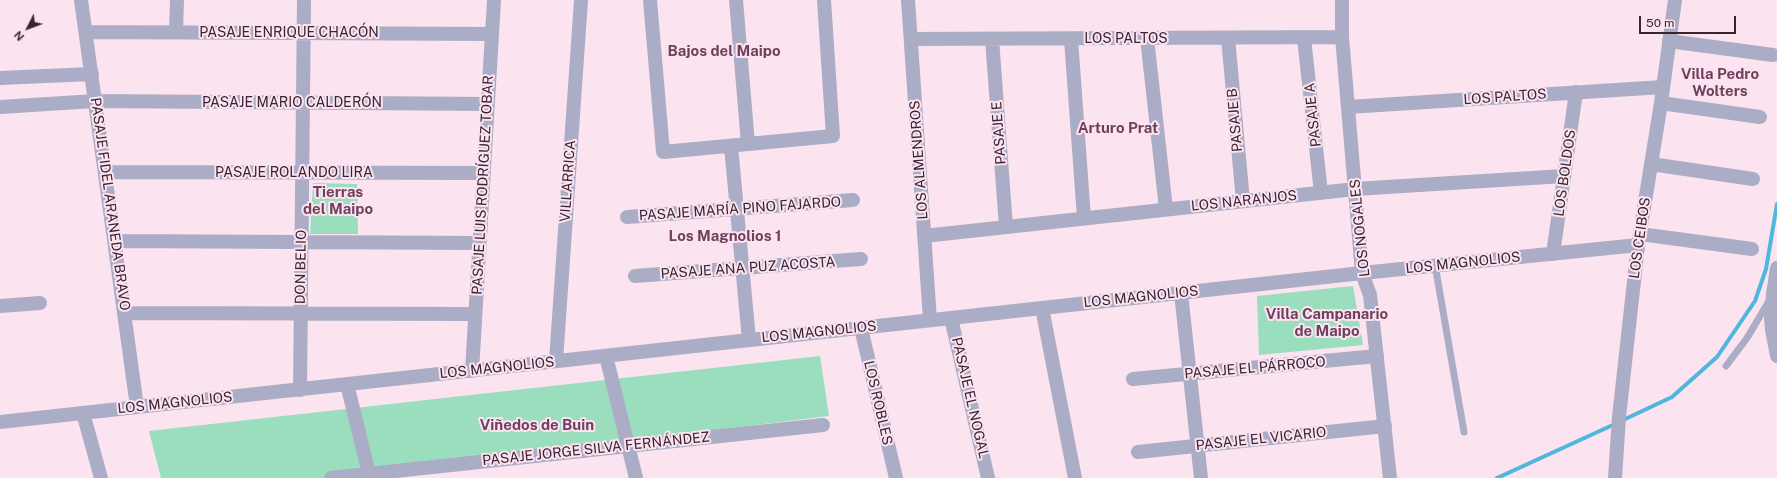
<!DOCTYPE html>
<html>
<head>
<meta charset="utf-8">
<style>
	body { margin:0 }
	#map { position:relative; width:1777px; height:478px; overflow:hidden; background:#fbe3f0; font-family:"Public Sans",sans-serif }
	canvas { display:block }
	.north { position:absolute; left:8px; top:8px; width:40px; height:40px; -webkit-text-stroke:3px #fbe3f0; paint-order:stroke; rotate:228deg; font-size:11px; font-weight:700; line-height:16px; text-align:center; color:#3a2431 }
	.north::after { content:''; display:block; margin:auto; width:14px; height:18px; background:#3a2431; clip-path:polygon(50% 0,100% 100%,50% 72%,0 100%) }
	.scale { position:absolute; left:1639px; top:16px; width:97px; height:18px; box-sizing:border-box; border:2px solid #3a2431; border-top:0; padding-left:5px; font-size:12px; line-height:14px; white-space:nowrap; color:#3a2431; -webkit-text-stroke:3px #fbe3f0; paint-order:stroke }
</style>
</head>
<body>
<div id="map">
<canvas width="1777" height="478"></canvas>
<div class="north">N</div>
<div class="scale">50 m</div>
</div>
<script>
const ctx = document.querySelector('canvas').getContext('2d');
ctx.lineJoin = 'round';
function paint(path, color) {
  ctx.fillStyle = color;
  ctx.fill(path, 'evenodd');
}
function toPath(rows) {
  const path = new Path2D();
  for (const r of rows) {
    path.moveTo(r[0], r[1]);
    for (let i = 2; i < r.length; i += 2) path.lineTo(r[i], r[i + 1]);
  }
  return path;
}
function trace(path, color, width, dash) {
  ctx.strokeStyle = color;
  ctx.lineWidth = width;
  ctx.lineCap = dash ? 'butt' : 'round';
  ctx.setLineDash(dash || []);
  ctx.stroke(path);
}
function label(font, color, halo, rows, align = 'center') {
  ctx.font = font + ' "Public Sans",sans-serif';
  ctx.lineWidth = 4;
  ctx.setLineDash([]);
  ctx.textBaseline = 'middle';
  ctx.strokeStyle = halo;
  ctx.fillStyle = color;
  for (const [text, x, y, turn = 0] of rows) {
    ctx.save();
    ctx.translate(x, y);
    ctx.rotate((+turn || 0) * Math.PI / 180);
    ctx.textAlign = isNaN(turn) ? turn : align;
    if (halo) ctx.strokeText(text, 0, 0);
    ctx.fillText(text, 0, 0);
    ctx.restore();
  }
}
paint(toPath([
	[313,183,357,184,358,234,310,234],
	[1353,286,1363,345,1259,355,1257,296],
	[820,356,829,416,322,478,161,478,149,431]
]), '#9bdebe');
trace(toPath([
	[1621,421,1672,397,1717,357,1755,301,1766,269,1777,204],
	[1497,478,1615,424]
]), '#4eb7db', 4);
trace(toPath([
	[1435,265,1464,432],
	[1726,366,1747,338,1769,301]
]), '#abacc5', 7);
trace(toPath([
	[81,0,137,407],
	[650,0,663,152,833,136,824,0],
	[736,0,748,144],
	[908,0,930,320],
	[1342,0,1342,37,1362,273,1370,295,1390,478],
	[86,32,492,34],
	[176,32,177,0],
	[1147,38,1166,209],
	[1228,38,1243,201],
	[1304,38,1321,193],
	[911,39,1342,37],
	[992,39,1006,227],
	[1071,39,1084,218],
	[1669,41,1773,55],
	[0,78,92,74],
	[1661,103,1760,117],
	[0,107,95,101,488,104],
	[1348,107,1663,87],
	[731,146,749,340],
	[1651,164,1753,179],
	[105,172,483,173],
	[627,217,853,200],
	[1640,234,1752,249],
	[924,236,1355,189,1564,176],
	[115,241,479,243],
	[1553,254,1576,92],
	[1777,268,1773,294,1771,319,1772,330,1777,356],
	[635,276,861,259],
	[1181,293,1201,478],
	[0,306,40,303],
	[1042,308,1075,478],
	[125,313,475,314],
	[951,318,988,478],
	[861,328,896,478],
	[606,356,636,478],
	[556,361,581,0],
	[472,371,494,0],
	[1133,379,1377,356],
	[347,384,370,478],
	[300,390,304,0],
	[83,413,101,478],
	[0,422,1362,273,1638,245],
	[1138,452,1385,426],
	[331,478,823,425],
	[1615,478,1619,417,1638,245,1661,103,1675,0]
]), '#abacc5', 14);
label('14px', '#3a2431', '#fbe3f0', [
	["PASAJE ENRIQUE CHACÓN",289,33],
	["LOS PALTOS",1126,39],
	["LOS PALTOS",1505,97,-4],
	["PASAJE MARIO CALDERÓN",292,103],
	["PASAJE A",1313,115,-96],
	["PASAJE B",1235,120,-95],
	["PASAJE E",999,133,-94],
	["LOS ALMENDROS",919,160,-94],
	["PASAJE ROLANDO LIRA",294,173],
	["LOS BOLDOS",1565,173,-82],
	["VILLARRICA",568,181,-86],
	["PASAJE LUIS RODRÍGUEZ TOBAR",483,185,-87],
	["LOS NARANJOS",1244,201,-6],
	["PASAJE FIDEL ARANEDA BRAVO",110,204,82],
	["PASAJE MARÍA PINO FAJARDO",740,209,-4],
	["LOS NOGALES",1360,228,-96],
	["LOS CEIBOS",1640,238,-82],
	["LOS MAGNOLIOS",1463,263,-6],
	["DON BELIO",301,267,-89],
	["PASAJE ANA PUZ ACOSTA",748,268,-4],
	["LOS MAGNOLIOS",1141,297,-6],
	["LOS MAGNOLIOS",819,332,-6],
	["LOS MAGNOLIOS",497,368,-6],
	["PASAJE EL PÁRROCO",1255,368,-5],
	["PASAJE EL NOGAL",970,398,77],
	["LOS MAGNOLIOS",175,403,-6],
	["LOS ROBLES",878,403,77],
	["PASAJE EL VICARIO",1261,439,-6],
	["PASAJE JORGE SILVA FERNÁNDEZ",596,449,-6]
]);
label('bold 15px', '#6f3f5c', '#fbe3f0', [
	["Bajos del Maipo",724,51],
	["Villa Pedro",1720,74],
	["Wolters",1720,91],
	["Arturo Prat",1118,128],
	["Tierras",338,192],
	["del Maipo",338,209],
	["Los Magnolios 1",725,236],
	["Villa Campanario",1327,314],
	["de Maipo",1327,331],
	["Viñedos de Buin",537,425]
]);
</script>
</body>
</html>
